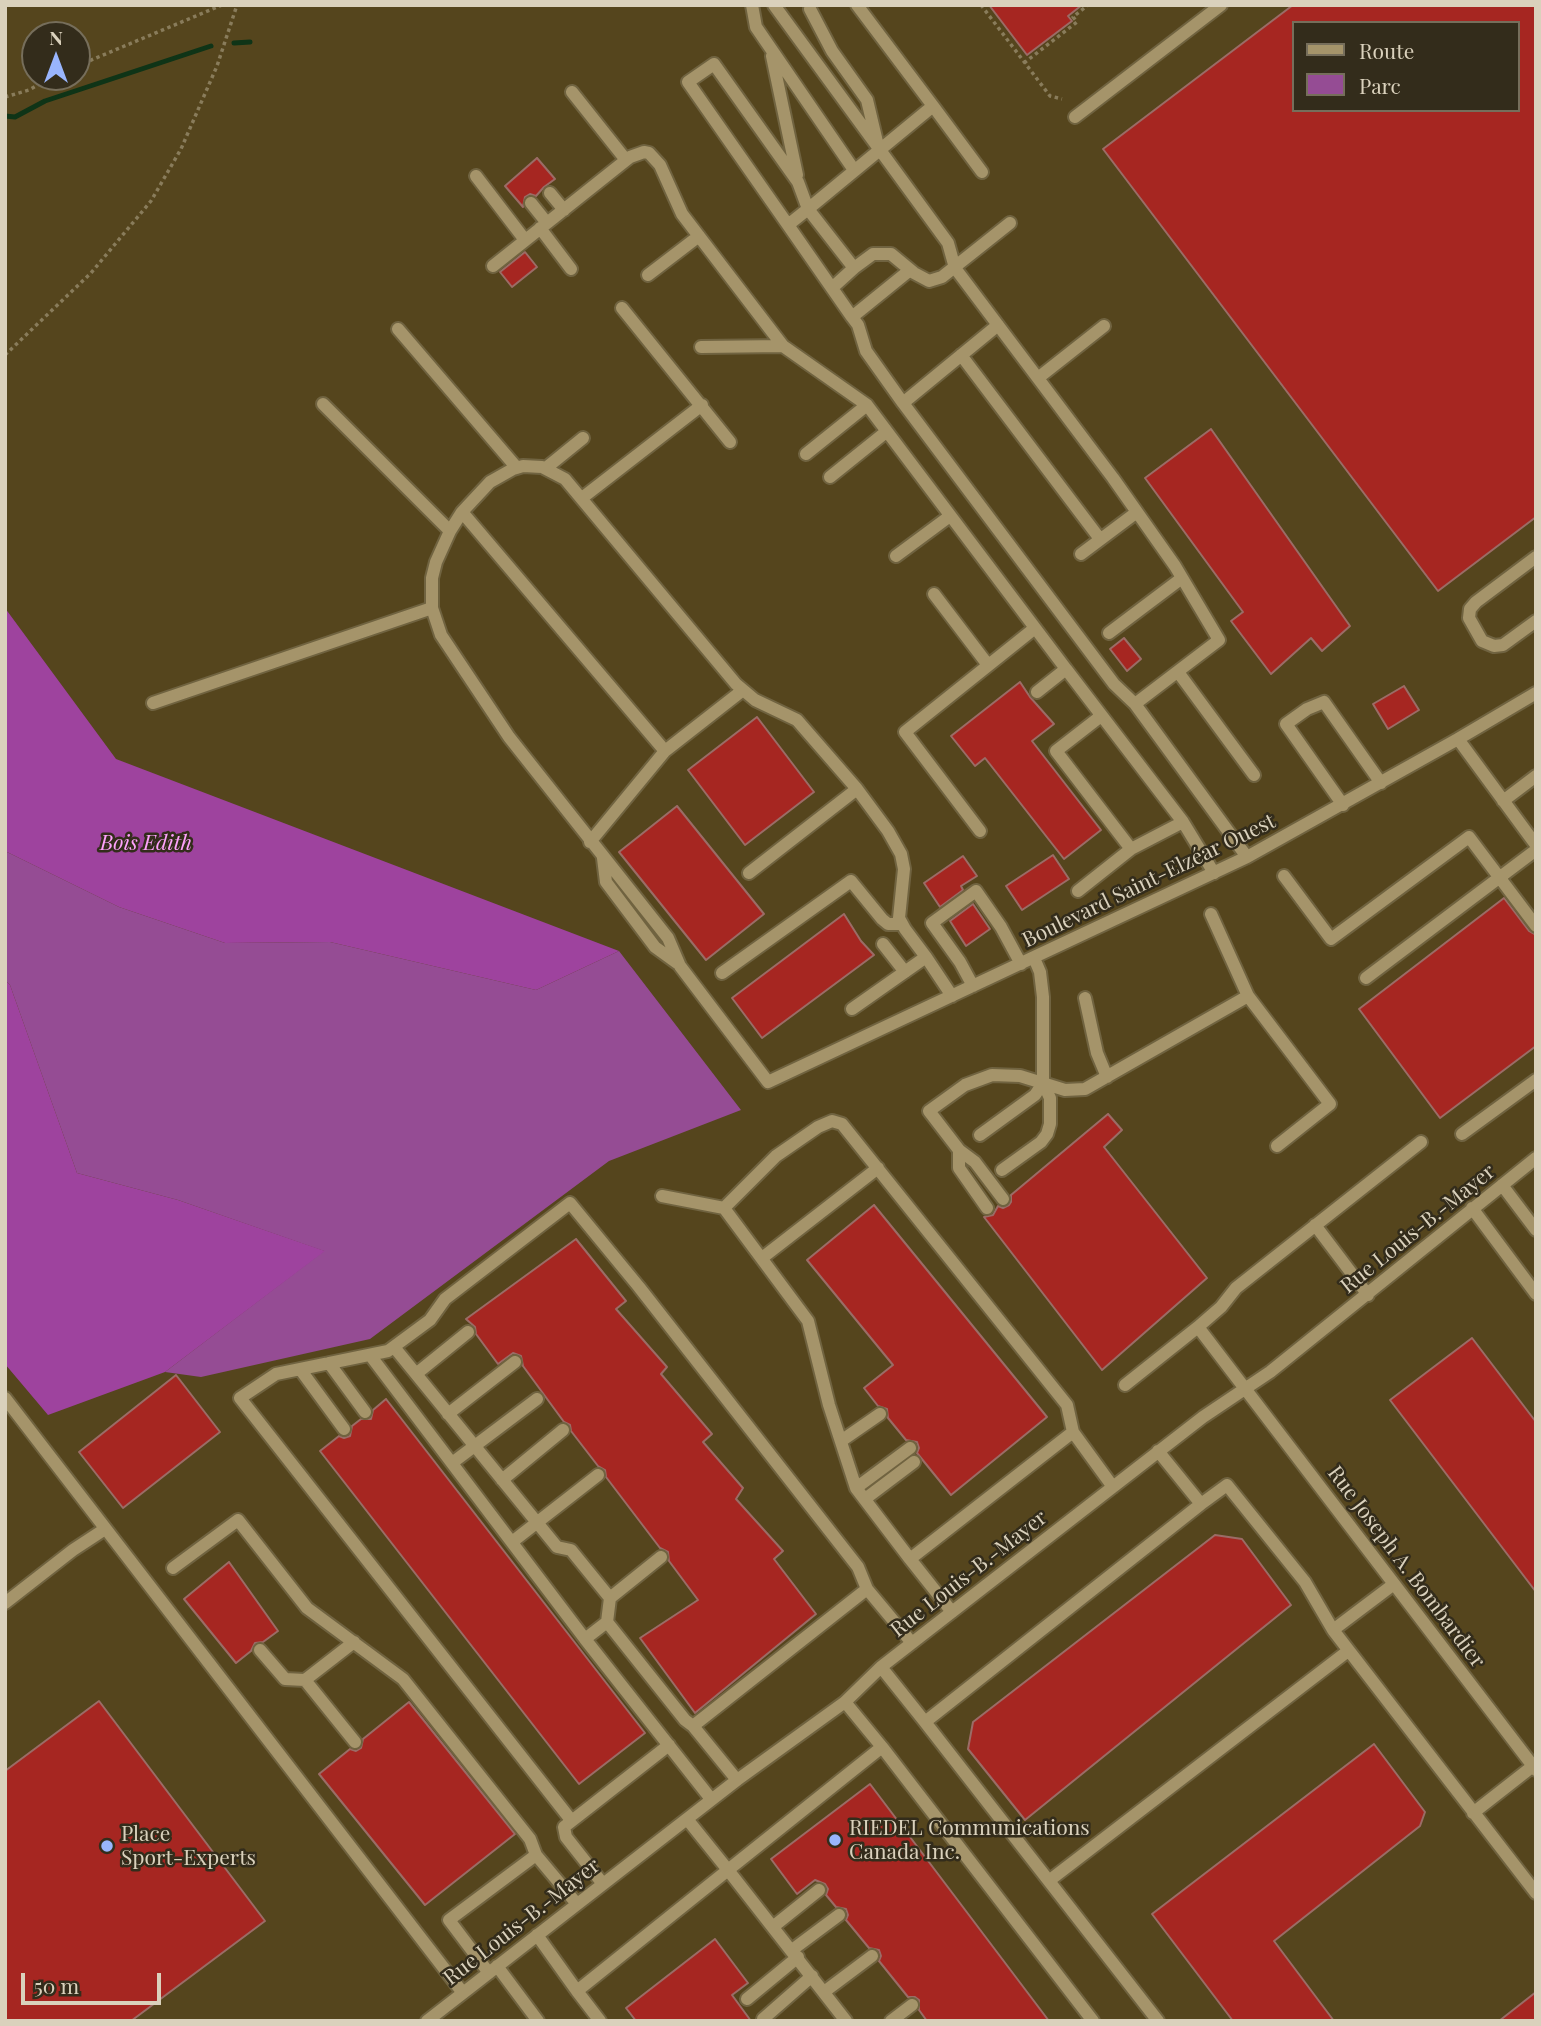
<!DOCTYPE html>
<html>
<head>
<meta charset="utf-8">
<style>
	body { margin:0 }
	#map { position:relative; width:1541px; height:2026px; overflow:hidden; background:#55451d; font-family:"Playfair Display",serif }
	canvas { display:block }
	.frame { position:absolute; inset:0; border:7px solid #dad1bc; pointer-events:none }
	.legend { position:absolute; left:1292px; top:21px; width:228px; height:91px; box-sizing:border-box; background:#332c1b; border:2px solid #766e5b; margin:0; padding:9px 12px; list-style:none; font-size:21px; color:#dad1bc }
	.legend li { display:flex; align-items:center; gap:14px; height:35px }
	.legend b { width:35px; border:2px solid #766e5b }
	.north { position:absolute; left:21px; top:21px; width:70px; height:70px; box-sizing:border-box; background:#332c1b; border:2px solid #766e5b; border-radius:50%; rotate:0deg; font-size:19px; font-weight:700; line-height:28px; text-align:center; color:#dad1bc }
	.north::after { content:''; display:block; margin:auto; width:24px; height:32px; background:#99b5fd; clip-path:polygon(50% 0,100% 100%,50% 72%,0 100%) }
	.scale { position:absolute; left:21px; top:1973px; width:140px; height:32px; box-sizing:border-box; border:4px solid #dad1bc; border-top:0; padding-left:9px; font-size:21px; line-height:24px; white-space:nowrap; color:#dad1bc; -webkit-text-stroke:5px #332c1b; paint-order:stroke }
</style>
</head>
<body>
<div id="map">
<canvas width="1541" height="2026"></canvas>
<div class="frame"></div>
<ul class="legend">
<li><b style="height:9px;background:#a5946a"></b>Route</li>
<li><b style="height:19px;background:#954c94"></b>Parc</li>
</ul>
<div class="north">N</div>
<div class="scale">50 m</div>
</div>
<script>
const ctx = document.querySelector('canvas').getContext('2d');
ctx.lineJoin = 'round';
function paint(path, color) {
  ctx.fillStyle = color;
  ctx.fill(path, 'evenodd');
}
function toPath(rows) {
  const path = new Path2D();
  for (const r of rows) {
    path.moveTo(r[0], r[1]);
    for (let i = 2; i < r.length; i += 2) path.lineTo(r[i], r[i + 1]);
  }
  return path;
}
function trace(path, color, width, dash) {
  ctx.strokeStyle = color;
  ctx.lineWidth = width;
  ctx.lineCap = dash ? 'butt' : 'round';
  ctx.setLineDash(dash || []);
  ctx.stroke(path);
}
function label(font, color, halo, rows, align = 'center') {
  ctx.font = font + ' "Playfair Display",serif';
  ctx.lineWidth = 5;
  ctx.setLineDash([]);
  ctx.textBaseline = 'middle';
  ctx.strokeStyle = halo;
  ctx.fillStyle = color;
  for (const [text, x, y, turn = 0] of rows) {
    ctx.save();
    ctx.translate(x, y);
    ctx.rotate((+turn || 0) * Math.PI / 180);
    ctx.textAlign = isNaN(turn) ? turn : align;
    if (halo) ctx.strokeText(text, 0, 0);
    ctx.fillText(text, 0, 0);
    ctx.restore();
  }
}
paint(toPath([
	[5,851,119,907,225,943,330,942,536,990,619,951,741,1110,609,1161,370,1339,201,1377,165,1372,324,1251,178,1200,77,1173,10,985,5,980]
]), '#954c94');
paint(toPath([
	[5,608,116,759,619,951,536,990,330,942,225,943,119,907,5,851],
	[5,980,10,985,77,1173,178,1200,325,1251,165,1372,48,1415,5,1364]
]), '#9e439e');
trace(toPath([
	[234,43,250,42],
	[5,116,15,117,45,101,211,46]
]), '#0f3417', 5);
const building = toPath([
	[989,5,1082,5,1068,16,1072,21,1027,55,989,5],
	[1293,5,1536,5,1536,517,1438,591,1103,149,1293,5],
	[1294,23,1518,23,1518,110,1294,110,1294,23],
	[537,158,555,179,544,187,536,196,530,194,525,197,523,207,505,186,537,158],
	[525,252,537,267,512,287,500,272,525,252],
	[1211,429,1350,626,1322,651,1311,638,1271,674,1231,621,1243,612,1145,478,1211,429],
	[1124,638,1141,659,1127,671,1110,649,1124,638],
	[1020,682,1030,697,1054,724,1032,741,1101,830,1064,859,985,758,975,766,951,736,1020,682],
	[1404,686,1419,710,1388,729,1373,704,1404,686],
	[757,717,814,792,745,845,688,770,757,717],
	[677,806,764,914,706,960,619,852,677,806],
	[1053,855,1069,879,1022,910,1006,886,1053,855],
	[963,856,977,876,961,886,963,890,940,907,924,883,963,856],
	[1504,898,1529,931,1536,935,1536,1046,1440,1118,1359,1009,1504,898],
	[973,904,990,929,966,946,950,921,973,904],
	[844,914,861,941,874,955,762,1038,732,998,844,914],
	[1108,1114,1122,1130,1104,1147,1207,1278,1102,1370,984,1217,993,1215,998,1206,1003,1208,1009,1205,1011,1202,1011,1195,1108,1114],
	[874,1205,1047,1417,951,1495,917,1453,919,1448,917,1442,906,1440,888,1418,887,1409,878,1406,864,1388,893,1365,807,1260,874,1205],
	[576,1239,626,1301,616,1309,667,1367,661,1374,712,1434,703,1442,743,1488,736,1499,783,1551,774,1559,816,1614,695,1713,640,1638,698,1600,669,1561,668,1552,660,1548,606,1477,605,1470,598,1466,571,1431,570,1425,564,1422,523,1366,521,1356,513,1353,498,1364,476,1334,475,1327,466,1319,576,1239],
	[1472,1338,1536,1422,1536,1592,1390,1400,1472,1338],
	[176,1375,220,1432,123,1508,79,1452,176,1375],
	[386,1399,645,1733,579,1784,320,1451,339,1436,344,1438,350,1436,352,1426,361,1419,371,1419,373,1410,386,1399],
	[1215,1535,1242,1539,1291,1605,1025,1820,968,1749,973,1722,1215,1535],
	[229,1562,278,1631,263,1642,255,1643,251,1651,236,1663,184,1599,229,1562],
	[99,1701,265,1921,131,2021,5,2021,5,1771,99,1701],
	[409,1702,515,1834,425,1905,319,1774,350,1749,356,1751,361,1748,363,1739,409,1702],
	[1374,1744,1425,1812,1420,1826,1274,1941,1334,2021,1233,2021,1152,1914,1374,1744],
	[870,1784,1049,2021,927,2021,919,2010,919,2000,915,1997,908,1997,879,1961,881,1956,879,1950,869,1948,846,1920,848,1915,846,1909,836,1907,826,1895,828,1889,825,1884,815,1880,797,1894,771,1859,870,1784],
	[715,1939,748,1983,732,1995,751,2021,636,2021,626,2008,715,1939],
	[1536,1992,1536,2021,1499,2021,1536,1992]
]);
paint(building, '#a62621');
trace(building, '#9b6c66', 2);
const minor = toPath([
	[752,5,756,27,854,170],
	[774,5,948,243,955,268,1113,478,1175,566,1219,640,1135,704,1247,857],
	[857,5,933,106,808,209,854,268,873,254,891,254,914,273,929,281,942,277,1010,223],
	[810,9,832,51,867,100,877,142],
	[772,56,797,175],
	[572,92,626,160],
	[933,106,982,172],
	[1075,117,1221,5],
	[476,176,525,240],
	[550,193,564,210],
	[531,203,547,223],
	[788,225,808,209,798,182,714,64,688,82,788,225,852,317,858,325,866,351,903,403],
	[540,228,571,269],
	[493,266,630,157,644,152,649,153,660,165,682,214,783,346,867,405,1066,669],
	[648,275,699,236],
	[832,288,854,268],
	[622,308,730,442],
	[852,317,910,270],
	[998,325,903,403,1114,684,1135,704],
	[398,329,517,468],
	[701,347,783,346],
	[961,355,1100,539],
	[1038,378,1104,326],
	[323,404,450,531],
	[806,454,867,405],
	[546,468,583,438],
	[830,477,886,432],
	[582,498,702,405],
	[462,512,665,751],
	[1081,554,1137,512],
	[896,556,950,516],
	[1536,557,1476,602,1470,609,1469,618,1482,641,1494,646,1503,645,1536,621],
	[934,594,988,665],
	[1109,633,1182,578],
	[1178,672,1254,775],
	[1037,692,1066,669,1183,822],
	[153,703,432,608],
	[1101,716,1056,751,1131,849],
	[1458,739,1536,845],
	[857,789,797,720,755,700,736,684,565,479,542,467,523,466,513,469,490,482,462,512,450,531,436,562,432,578,432,608,441,635,509,737,668,938,680,966,768,1082,1247,857,1458,739,1536,693],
	[1503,801,1536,776],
	[1343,805,1286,724,1307,709,1324,702,1381,783],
	[980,831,905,732,1035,628],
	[590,842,665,751,743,690],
	[603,858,606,882,655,947,677,963],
	[749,873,857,789,888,831,901,854,904,869,899,918,905,929,926,957],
	[1284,876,1331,939,1469,837,1536,926],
	[1078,891,1131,849,1183,822,1214,873],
	[1211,914,1248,996,1330,1104,1277,1146],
	[883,944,905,972],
	[722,973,851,881,882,919,888,924,901,924],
	[1366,978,1536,850],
	[973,986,960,962,932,923,976,891,1001,927,1021,964],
	[1085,998,1097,1053,1107,1077],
	[852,1009,926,957,952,996],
	[1462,1134,1536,1080],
	[980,1135,1035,1095,1043,1083,1043,997,1040,972,1034,958],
	[1421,1142,1236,1288,1221,1307,1198,1327,1536,1770],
	[959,1150,959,1168,987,1208],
	[1002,1170,1041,1142,1047,1134,1050,1124,1050,1098,1043,1083],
	[1502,1185,1536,1230],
	[662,1196,724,1208],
	[1003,1199,975,1162,959,1150,929,1111,965,1085,992,1075,1020,1076,1065,1090,1085,1089,1248,996],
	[1472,1208,1536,1294],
	[1315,1225,1368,1295],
	[762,1258,878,1168],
	[394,1347,557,1547,571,1550,610,1598,607,1622],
	[370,1355,585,1639],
	[329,1363,365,1412],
	[300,1369,344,1429],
	[416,1374,468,1332],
	[1125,1385,1198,1327],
	[5,1398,463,1993],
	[448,1414,515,1362],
	[841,1441,880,1414],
	[452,1463,537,1399],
	[502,1480,563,1430],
	[856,1488,910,1448],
	[865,1499,914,1462],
	[1201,1504,1227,1485,1305,1582,1333,1630],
	[512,1542,598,1475],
	[910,1559,856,1488,829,1405,808,1321,724,1208,776,1156,818,1127,832,1121,842,1124,1067,1405,1073,1432],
	[173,1568,238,1520,307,1608,403,1679,530,1839,536,1855],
	[1394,1584,1333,1630,1536,1893],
	[610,1598,661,1557],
	[5,1603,73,1550,105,1529],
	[952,1612,910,1559,1073,1432,1113,1487],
	[354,1642,305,1680,355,1742],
	[260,1650,285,1679,305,1680],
	[881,1667,925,1722,1201,1504,1158,1451],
	[925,1722,1158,2021],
	[693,1726,685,1720,607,1622,585,1639,711,1799],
	[882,1747,1093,2021],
	[737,1780,693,1726,867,1589,912,1643],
	[1473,1813,1533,1766],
	[687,1819,728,1870,882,1747,845,1702],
	[571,1820,240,1398,276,1374,388,1351,430,1320,445,1299,570,1203,639,1287,858,1567,867,1589],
	[1050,1880,1348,1651],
	[603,1884,566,1837,564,1827,669,1745],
	[774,1926,819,1890],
	[537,1935,577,1991],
	[792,1950,839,1915],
	[497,1966,538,2021],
	[489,1973,449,1920,536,1855,577,1904],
	[824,1992,872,1956],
	[747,1999,798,1957],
	[763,2019,812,1976],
	[427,2021,737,1780,845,1702,881,1667,1203,1417,1270,1372,1536,1158],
	[600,2021,577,1991,728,1870,846,2021],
	[891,2021,912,2005]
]);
trace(minor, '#706340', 16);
trace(toPath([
	[981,5,1050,96,1062,99],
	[1024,63,1077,22,1073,17,1088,5],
	[77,66,222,5],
	[5,97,29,90,52,77],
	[5,355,91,273,151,201,181,149,217,66,237,5]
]), '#897c5b', 3.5, [3.5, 3.5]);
trace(minor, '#a5946a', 12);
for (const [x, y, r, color] of [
	[835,1840,7,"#99b5fd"],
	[107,1846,7,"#99b5fd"]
]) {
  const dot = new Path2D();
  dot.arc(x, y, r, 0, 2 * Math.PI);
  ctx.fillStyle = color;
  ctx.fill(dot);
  trace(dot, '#332c1b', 2.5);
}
label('italic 21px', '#fea2fc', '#332c1b', [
	["Bois Edith",146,843]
]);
label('21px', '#dad1bc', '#332c1b', [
	["Boulevard Saint-Elzéar Ouest",1149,881,-26],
	["Rue Louis-B.-Mayer",1418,1229,-39],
	["Rue Joseph A. Bombardier",1406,1567,53],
	["Rue Louis-B.-Mayer",969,1574,-38],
	["Rue Louis-B.-Mayer",522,1922,-38]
]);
label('21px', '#dad1bc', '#332c1b', [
	["RIEDEL Communications",849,1828],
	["Canada Inc.",849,1852],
	["Place",121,1834],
	["Sport-Experts",121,1858]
], 'left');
</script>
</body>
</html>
